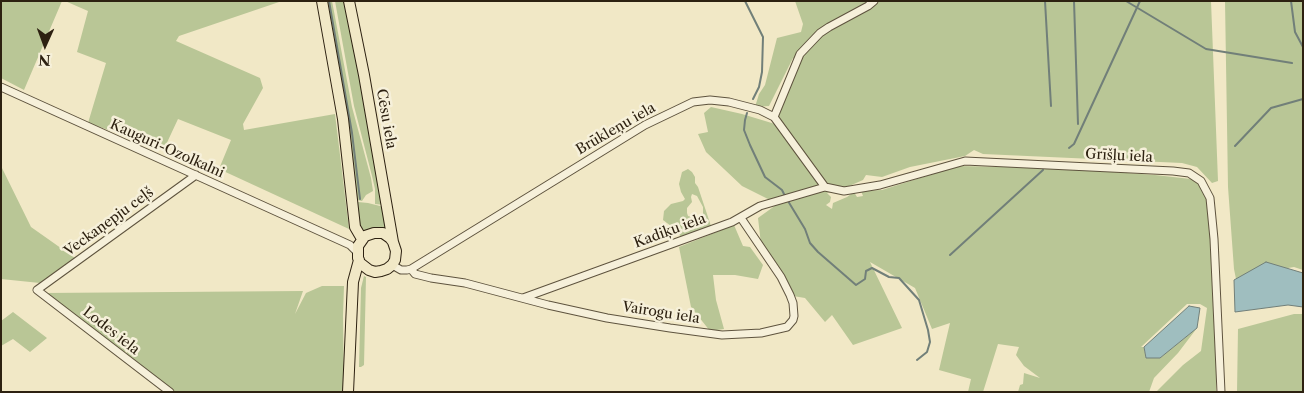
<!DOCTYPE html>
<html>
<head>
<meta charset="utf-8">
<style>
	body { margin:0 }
	#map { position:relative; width:1304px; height:393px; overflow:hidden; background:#f1e8c6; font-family:"Libre Caslon Text",serif }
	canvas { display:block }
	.frame { position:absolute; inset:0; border:2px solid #2d2111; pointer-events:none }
	.north { position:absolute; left:20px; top:20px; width:50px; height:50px; -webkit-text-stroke:4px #f6f0da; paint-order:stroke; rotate:182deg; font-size:14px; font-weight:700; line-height:20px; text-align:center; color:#2d2111 }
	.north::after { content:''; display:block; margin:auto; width:18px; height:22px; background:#2d2111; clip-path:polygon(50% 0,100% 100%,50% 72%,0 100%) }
</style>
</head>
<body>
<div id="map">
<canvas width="1304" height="393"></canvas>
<div class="frame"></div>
<div class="north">N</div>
</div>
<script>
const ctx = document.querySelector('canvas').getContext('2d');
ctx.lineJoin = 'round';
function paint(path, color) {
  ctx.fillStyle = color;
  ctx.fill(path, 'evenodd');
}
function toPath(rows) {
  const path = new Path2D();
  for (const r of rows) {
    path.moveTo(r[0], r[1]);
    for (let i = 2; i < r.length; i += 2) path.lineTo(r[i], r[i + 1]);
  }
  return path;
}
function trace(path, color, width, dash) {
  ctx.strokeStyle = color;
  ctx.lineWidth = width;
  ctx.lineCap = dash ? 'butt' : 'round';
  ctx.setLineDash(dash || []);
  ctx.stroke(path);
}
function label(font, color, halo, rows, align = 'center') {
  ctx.font = font + ' "Libre Caslon Text",serif';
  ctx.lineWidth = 5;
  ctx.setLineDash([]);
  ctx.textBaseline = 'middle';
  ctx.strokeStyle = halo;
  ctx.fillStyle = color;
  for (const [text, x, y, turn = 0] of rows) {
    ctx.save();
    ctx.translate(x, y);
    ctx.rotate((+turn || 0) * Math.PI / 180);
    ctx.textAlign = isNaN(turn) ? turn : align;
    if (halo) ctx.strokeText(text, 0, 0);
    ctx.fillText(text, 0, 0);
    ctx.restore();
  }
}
paint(toPath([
	[1,1,62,1,24,90,1,78],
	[65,1,282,1,179,36,176,41,260,78,263,88,243,124,244,130,335,114,349,229,219,169,231,140,178,119,164,149,88,123,106,63,77,52,88,11],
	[326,1,332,1,352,107,371,178,373,191,366,195,362,201,357,200,354,166,344,103],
	[335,1,345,1,384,205,375,204,375,189,372,176,354,106],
	[795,1,1211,1,1218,181,1212,183,1197,167,1182,163,983,154,974,150,965,156,910,167,882,177,866,175,863,180,840,190,827,193,831,197,830,202,826,205,832,209,833,203,847,197,854,192,857,197,863,196,861,191,882,190,958,166,1057,168,1155,175,1200,180,1206,193,1212,226,1216,348,1216,392,1156,392,1183,365,1201,351,1207,308,1200,304,1187,304,1141,347,1144,347,1146,358,1160,358,1197,328,1178,353,1154,378,1149,392,1018,392,1020,385,1023,384,1024,373,1040,378,1024,366,1016,355,1019,347,998,344,983,392,968,392,971,379,939,370,950,323,932,329,915,288,870,262,902,328,853,345,832,315,825,322,805,298,793,296,761,244,758,218,776,205,772,201,742,186,706,152,698,134,708,132,704,113,711,107,742,114,775,124,799,65,793,58,769,106,755,107,759,94,765,85,777,38,801,32,803,24],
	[1225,1,1303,1,1303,270,1294,267,1276,270,1238,289,1234,269,1228,187],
	[1,166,31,227,75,258,40,283,1,279],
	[688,169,692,172,695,177,695,183,698,187,711,226,681,237,675,229,663,220,664,211,671,204,683,201,685,199,681,192,679,184,682,172],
	[692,194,697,196,703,207,703,214,695,218,688,216,687,213,687,208,692,202,691,197],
	[358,202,368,203,384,207,389,231,370,230,360,231],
	[734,225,743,246,750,247,763,265,758,279,735,275,713,275,716,300,724,329,710,331,691,307,679,247],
	[364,276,366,277,364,365,361,367,359,367,361,288],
	[322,286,344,286,343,316,344,392,171,392,124,356,138,338,122,355,43,293,303,291,295,314,306,293],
	[13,312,47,338,30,352,13,339,1,346,1,321],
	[1294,314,1303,314,1303,392,1237,392,1238,329]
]), '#b9c696');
const water = toPath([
	[1266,262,1303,273,1303,307,1288,305,1235,312,1234,280,1266,262],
	[1189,306,1200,308,1197,328,1160,358,1146,358,1144,347,1189,306]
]);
paint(water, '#9fbebf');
trace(water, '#717f79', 1);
trace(toPath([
	[329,1,352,133,360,199],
	[745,1,763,37,762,72,759,87,753,99],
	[1045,1,1051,106],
	[1074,1,1078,124],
	[1126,1,1206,49,1292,63],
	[1291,1,1295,32,1303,47],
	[747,113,745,120,744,130,750,145,765,177,782,190,785,196],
	[1235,146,1271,108,1303,99],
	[1069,148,1074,144,1140,1],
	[788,201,805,229,810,243,818,252,856,285,865,279,866,271,872,268,889,277,899,278,919,300,928,330,930,342,927,352,917,360],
	[950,255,1043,170]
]), '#717f79', 2);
const street = toPath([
	[1,87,350,245,357,252],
	[774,117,800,54,820,33,829,27,868,6,874,1],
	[390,266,394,266,401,270,407,270,411,269,645,125,693,102,710,100,729,102,760,110,774,117,825,187],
	[411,269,415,274,431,278,465,283,548,305,607,318,670,328,722,335,761,333,787,327,793,320,794,316,793,303,790,295,781,277,741,218],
	[523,298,732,222,760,206,825,187,844,191,880,185,965,161,1173,171,1189,173,1201,181,1210,198,1214,239,1221,392],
	[170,392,37,290,196,175]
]);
const primary = toPath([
	[322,1,343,119,355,227,362,239],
	[349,1,364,75,393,242,396,251,395,260,392,265,387,269,381,271,375,272,369,270,360,263,358,258,358,246,365,236,374,233,383,233,390,238,393,242],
	[348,392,353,282,359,260]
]);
trace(street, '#5e533e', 9);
trace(primary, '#2d2111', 12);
trace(street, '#f6f0da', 7);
trace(primary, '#f1e8c6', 10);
label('14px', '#2d2111', '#f6f0da', [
	["Cēsu iela",386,119,80],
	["Brūkleņu iela",616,129,-30],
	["Kauguri-Ozolkalni",167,149,24],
	["Grīšļu iela",1119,156,3],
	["Veckaņepju ceļš",109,222,-36],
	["Kadiķu iela",670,231,-20],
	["Vairogu iela",661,313,9],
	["Lodes iela",111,331,38]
]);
</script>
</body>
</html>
